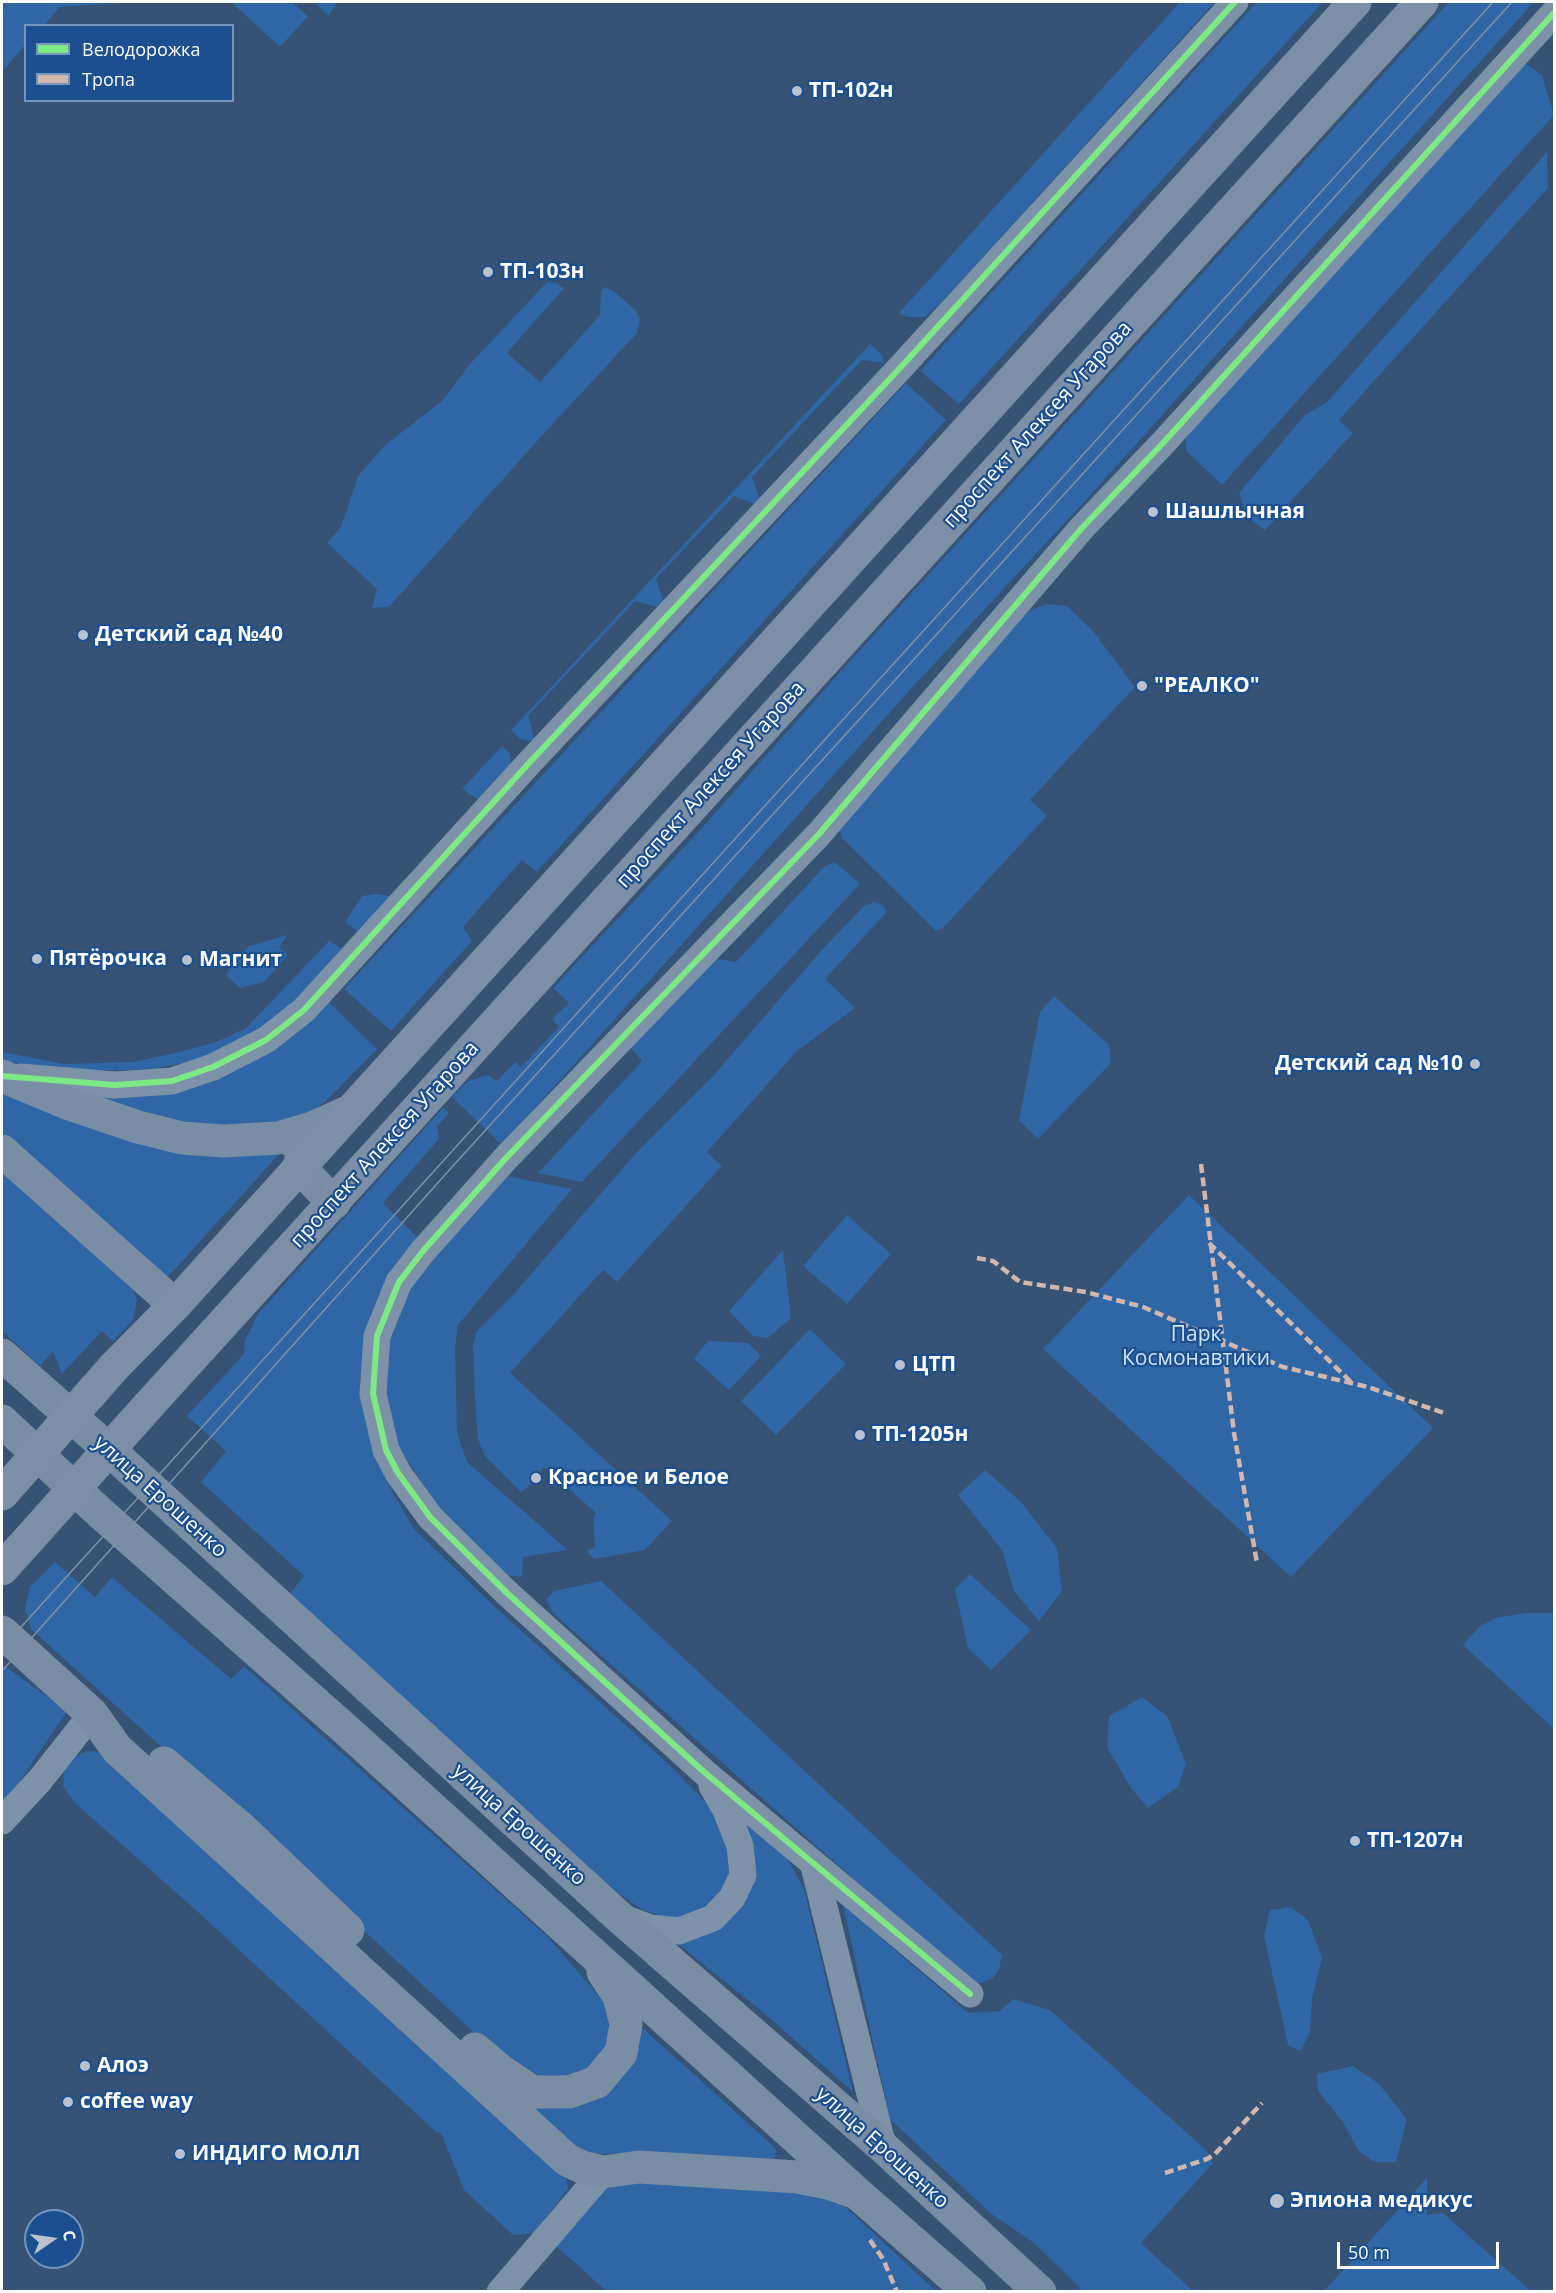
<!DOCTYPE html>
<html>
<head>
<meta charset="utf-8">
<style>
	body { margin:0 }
	#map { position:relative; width:1556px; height:2293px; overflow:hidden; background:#365274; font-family:"Open Sans",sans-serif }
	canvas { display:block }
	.frame { position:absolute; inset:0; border:3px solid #fff; pointer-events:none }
	.legend { position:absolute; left:24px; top:24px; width:210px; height:78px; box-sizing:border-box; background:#1b4f8f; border:2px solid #7695bc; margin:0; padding:8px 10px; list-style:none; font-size:18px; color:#fff }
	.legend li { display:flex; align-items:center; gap:12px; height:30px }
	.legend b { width:30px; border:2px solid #7695bc }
	.north { position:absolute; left:24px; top:2209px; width:60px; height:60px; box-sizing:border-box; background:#1b4f8f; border:2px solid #7695bc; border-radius:50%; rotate:77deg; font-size:16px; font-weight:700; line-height:24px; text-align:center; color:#fff }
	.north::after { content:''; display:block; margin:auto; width:21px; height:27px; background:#b9c2ce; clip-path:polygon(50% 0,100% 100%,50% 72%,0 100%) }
	.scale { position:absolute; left:1337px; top:2242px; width:162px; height:27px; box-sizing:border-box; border:3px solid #fff; border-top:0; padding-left:8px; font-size:18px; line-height:21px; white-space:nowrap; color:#fff; -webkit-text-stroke:4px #1b4f8f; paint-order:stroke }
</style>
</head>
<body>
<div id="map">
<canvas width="1556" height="2293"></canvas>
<div class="frame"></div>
<ul class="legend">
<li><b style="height:8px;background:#7ce984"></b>Велодорожка</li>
<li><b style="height:8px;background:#d1b7ad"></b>Тропа</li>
</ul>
<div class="north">С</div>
<div class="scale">50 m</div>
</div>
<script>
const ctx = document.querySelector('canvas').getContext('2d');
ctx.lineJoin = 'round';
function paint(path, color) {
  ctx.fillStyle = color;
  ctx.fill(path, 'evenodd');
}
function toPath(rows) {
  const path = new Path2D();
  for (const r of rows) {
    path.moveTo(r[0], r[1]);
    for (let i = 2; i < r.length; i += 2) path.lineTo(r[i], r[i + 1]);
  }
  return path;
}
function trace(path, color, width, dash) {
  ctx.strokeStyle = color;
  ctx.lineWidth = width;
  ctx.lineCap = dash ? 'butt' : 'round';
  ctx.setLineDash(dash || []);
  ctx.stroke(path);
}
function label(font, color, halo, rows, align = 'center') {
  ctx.font = font + ' "Open Sans",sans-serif';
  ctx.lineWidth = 4.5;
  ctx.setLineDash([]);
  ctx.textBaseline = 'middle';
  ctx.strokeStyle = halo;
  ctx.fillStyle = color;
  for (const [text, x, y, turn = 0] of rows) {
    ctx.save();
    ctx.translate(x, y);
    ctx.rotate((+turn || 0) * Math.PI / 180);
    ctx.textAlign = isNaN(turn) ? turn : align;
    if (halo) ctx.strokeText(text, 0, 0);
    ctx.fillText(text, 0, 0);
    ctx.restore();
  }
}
paint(toPath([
	[2,2,134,2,60,7,44,25,26,26,25,45,2,72,2,14,4,11,2,9],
	[231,2,292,2,308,16,280,47],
	[313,2,337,2,329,16],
	[1180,2,1215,2,940,304,924,317,907,317,899,313],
	[1257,2,1323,2,959,404,920,371],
	[1449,2,1534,2,1085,501,910,690,502,1145,452,1097,468,1081,488,1075,497,1081,515,1062,521,1067,559,1027,552,1019,569,1003,553,988,700,830,842,670],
	[1524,62,1542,75,1554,115,1222,485,1186,451,1186,436],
	[1547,152,1548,188,1339,420,1353,433,1265,530,1247,517,1239,493,1305,415,1327,402],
	[547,282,556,283,564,288,507,353,540,382,600,315,601,291,605,287,615,292,636,311,640,319,637,333,538,440,389,607,372,608,377,589,327,543,341,527,358,476,384,446,443,400,469,365],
	[870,344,882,355,884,363,862,360,752,477,759,498,754,504,734,496,656,579,664,602,658,607,635,601,528,716,535,740,528,741,519,738,511,730],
	[906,383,946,420,537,872,522,860,463,927,472,941,391,1031,344,989],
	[1047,604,1067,606,1093,631,1135,687,1030,800,1047,816,943,928,936,931,842,838,839,829,841,816,1028,611],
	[502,746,510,754,511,765,480,801,462,789],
	[835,862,860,884,582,1182,538,1173,642,1061,628,1045,706,957,736,962,824,867],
	[376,894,390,896,360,933,345,922,362,896],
	[874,902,883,905,887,912,825,979,855,1008,797,1051,707,1152,722,1166,617,1282,603,1270,510,1373,672,1521,645,1550,594,1559,587,1551,595,1547,593,1518,596,1513,544,1467,529,1486,521,1492,485,1456,478,1440,475,1399,473,1345,477,1331,512,1296,636,1153,713,1076,820,952,864,906],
	[288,935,279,947,288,955,264,982,240,988,226,975,230,967,249,946],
	[329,941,344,950,282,1017,220,1051,185,1063,157,1068,126,1070,71,1071,2,1061,2,1052,64,1064,133,1062,180,1052,216,1042,246,1028],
	[1054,996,1109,1045,1111,1063,1038,1139,1019,1120,1040,1012],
	[328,1001,377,1049,326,1101,307,1115,259,1128,161,1121,55,1086,150,1092],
	[2,1091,281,1152,168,1277,2,1136],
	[443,1108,449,1113,437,1127,439,1139,383,1203,418,1238,364,1348,360,1383,365,1420,375,1456,393,1493,414,1529,493,1605,674,1769,708,1805,733,1851,735,1871,716,1904,673,1920,643,1910,618,1893,288,1596,304,1576,201,1482,226,1451,187,1416,244,1354,245,1341,258,1314],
	[2,1162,129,1279,137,1300,133,1320,113,1341,102,1331,62,1374,53,1351,40,1366,2,1331],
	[506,1176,572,1189,458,1325,455,1347,457,1433,467,1462,568,1550,523,1557,522,1577,508,1575,442,1514,399,1447,385,1391,390,1337,411,1288,432,1256],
	[1189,1195,1433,1428,1291,1577,1043,1349],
	[847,1215,891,1254,847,1304,803,1266],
	[783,1250,791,1318,768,1338,753,1336,729,1311],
	[810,1329,846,1364,776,1435,741,1401],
	[708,1341,748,1343,761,1356,729,1390,694,1359],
	[985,1470,1021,1502,1057,1548,1062,1591,1039,1621,1014,1591,1002,1550,958,1495],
	[55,1562,95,1597,112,1577,231,1679,244,1666,548,1937,604,2002,614,2028,612,2050,571,2082,524,2079,332,1901,31,1629,25,1608,30,1587],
	[970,1574,1031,1630,991,1670,968,1648,955,1589],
	[601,1581,1002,1955,999,1969,993,1978,982,1983,971,1983,554,1614,546,1600,554,1591],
	[1526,1613,1554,1613,1554,1729,1463,1645,1480,1626,1495,1618],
	[2,1664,67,1711,18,1784,2,1802],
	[1142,1697,1167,1716,1186,1764,1178,1787,1148,1808,1131,1788,1107,1747,1109,1716],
	[88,1751,105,1752,566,2174,568,2189,534,2233,513,2235,464,2190,441,2133,436,2132,199,1913,74,1802,63,1786,64,1770,75,1756],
	[744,1823,786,1856,804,1889,853,2092,763,2012,673,1940,737,1907],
	[843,1905,968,2013,1000,2011,1013,1999,1050,2010,1207,2151,1213,2163,1141,2243,1193,2291,1083,2291,1034,2243,989,2212,890,2119],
	[1291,1907,1308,1920,1322,1958,1312,1999,1310,2033,1300,2051,1288,2045,1264,1936,1270,1910],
	[636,2022,771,2144,777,2152,774,2159,767,2163,625,2153,597,2154,577,2148,520,2102,551,2106],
	[1353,2066,1379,2084,1407,2119,1396,2162,1374,2162,1359,2151,1342,2121,1318,2091,1317,2074],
	[1427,2178,1427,2215,1443,2213,1531,2291,1324,2291],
	[623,2182,785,2186,841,2203,936,2291,606,2291,554,2244,606,2189]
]), '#2f66a5');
trace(toPath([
	[20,1077,115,1085,172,1081,213,1067,266,1040,304,1010,530,762,900,368,1235,2],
	[2,1821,40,1780,92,1714],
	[814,1866,883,2147],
	[623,1918,650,1928,679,1931,713,1918,732,1898,743,1875,740,1846,726,1810,712,1786],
	[970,1994,704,1772,507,1593,430,1517,398,1473,386,1450,373,1394,377,1336,399,1282,423,1251,506,1158,819,834,1081,529,1163,443,1554,13],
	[500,2292,603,2172]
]), '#7d92a8', 27);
trace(toPath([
	[2,1076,67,1103,138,1127,182,1138,224,1141,278,1138,312,1128,350,1111],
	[293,1141,298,1145,302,1155,299,1167,334,1203],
	[2,1151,175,1305],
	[2,1355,117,1457,618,1916,883,2147,1040,2292],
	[2,1421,97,1510,344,1728,858,2194,970,2292],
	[2,1632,92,1714,117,1749,567,2160,582,2167,603,2172,639,2167,798,2177,828,2183,851,2191],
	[164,1763,241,1828,348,1930],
	[475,2049,501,2071,532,2092,569,2092,597,2082,621,2053,626,2024,619,1996,603,1972]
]), '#798da4', 33);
trace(toPath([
	[114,1367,175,1305,1355,2],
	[149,1405,1422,2],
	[2,1569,30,1538]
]), '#7d8ea7', 33);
trace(toPath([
	[2,1648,1493,2],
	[2,1671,452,1167,1512,2]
]), '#7e92a7', 1.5);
trace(toPath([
	[2,1494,114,1367],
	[30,1538,149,1405]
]), '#7d8ea7', 33);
trace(toPath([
	[1201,1164,1234,1433,1257,1563],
	[1209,1243,1352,1383],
	[977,1258,993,1261,1020,1282,1086,1292,1143,1307,1283,1367,1368,1387,1444,1413],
	[1165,2173,1207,2159,1215,2154,1262,2103],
	[870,2240,883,2259,897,2292]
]), '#d1b7ad', 4.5, [9, 4.5]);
trace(toPath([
	[2,1076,115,1085,172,1081,213,1067,266,1040,304,1010,530,762,900,368,1235,2],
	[970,1994,704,1772,507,1593,430,1517,398,1473,386,1450,373,1394,377,1336,399,1282,423,1251,506,1158,819,834,1081,529,1163,443,1554,13]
]), '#7ce984', 6);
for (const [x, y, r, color] of [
	[797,91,6,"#b9c2ce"],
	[488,272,6,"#b9c2ce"],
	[1153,512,6,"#b9c2ce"],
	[83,635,6,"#b9c2ce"],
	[1142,686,6,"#b9c2ce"],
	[37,959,6,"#b9c2ce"],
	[187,960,6,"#b9c2ce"],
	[1475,1064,6,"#b9c2ce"],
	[900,1365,6,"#b9c2ce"],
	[860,1435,6,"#b9c2ce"],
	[536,1478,6,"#b9c2ce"],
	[1355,1841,6,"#b9c2ce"],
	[85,2066,6,"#b9c2ce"],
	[68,2102,6,"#b9c2ce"],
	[180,2154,6,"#b9c2ce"],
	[1277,2201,8,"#b9c2ce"]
]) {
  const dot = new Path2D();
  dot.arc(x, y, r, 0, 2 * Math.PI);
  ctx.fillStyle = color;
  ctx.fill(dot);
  trace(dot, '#1b4f8f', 2);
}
label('bold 21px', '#fff', '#1b4f8f', [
	["ТП-102н",809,91],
	["ТП-103н",500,272],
	["Шашлычная",1165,512],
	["Детский сад №40",95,635],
	["\"РЕАЛКО\"",1154,686],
	["Пятёрочка",49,959],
	["Магнит",199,960],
	["Детский сад №10",1463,1064,"right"],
	["ЦТП",912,1365],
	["ТП-1205н",872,1435],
	["Красное и Белое",548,1478],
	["ТП-1207н",1367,1841],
	["Алоэ",97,2066],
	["coffee way",80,2102],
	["ИНДИГО МОЛЛ",192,2154],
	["Эпиона медикус",1290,2201]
], 'left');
label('21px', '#fff', '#1b4f8f', [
	["проспект Алексея Угарова",1038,425,-48],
	["проспект Алексея Угарова",711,785,-48],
	["проспект Алексея Угарова",385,1145,-48],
	["улица Ерошенко",160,1497,42],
	["улица Ерошенко",519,1825,42],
	["улица Ерошенко",882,2148,42]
]);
label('21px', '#cfe3fa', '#1b4f8f', [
	["Парк",1196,1335],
	["Космонавтики",1196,1359]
]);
</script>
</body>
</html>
